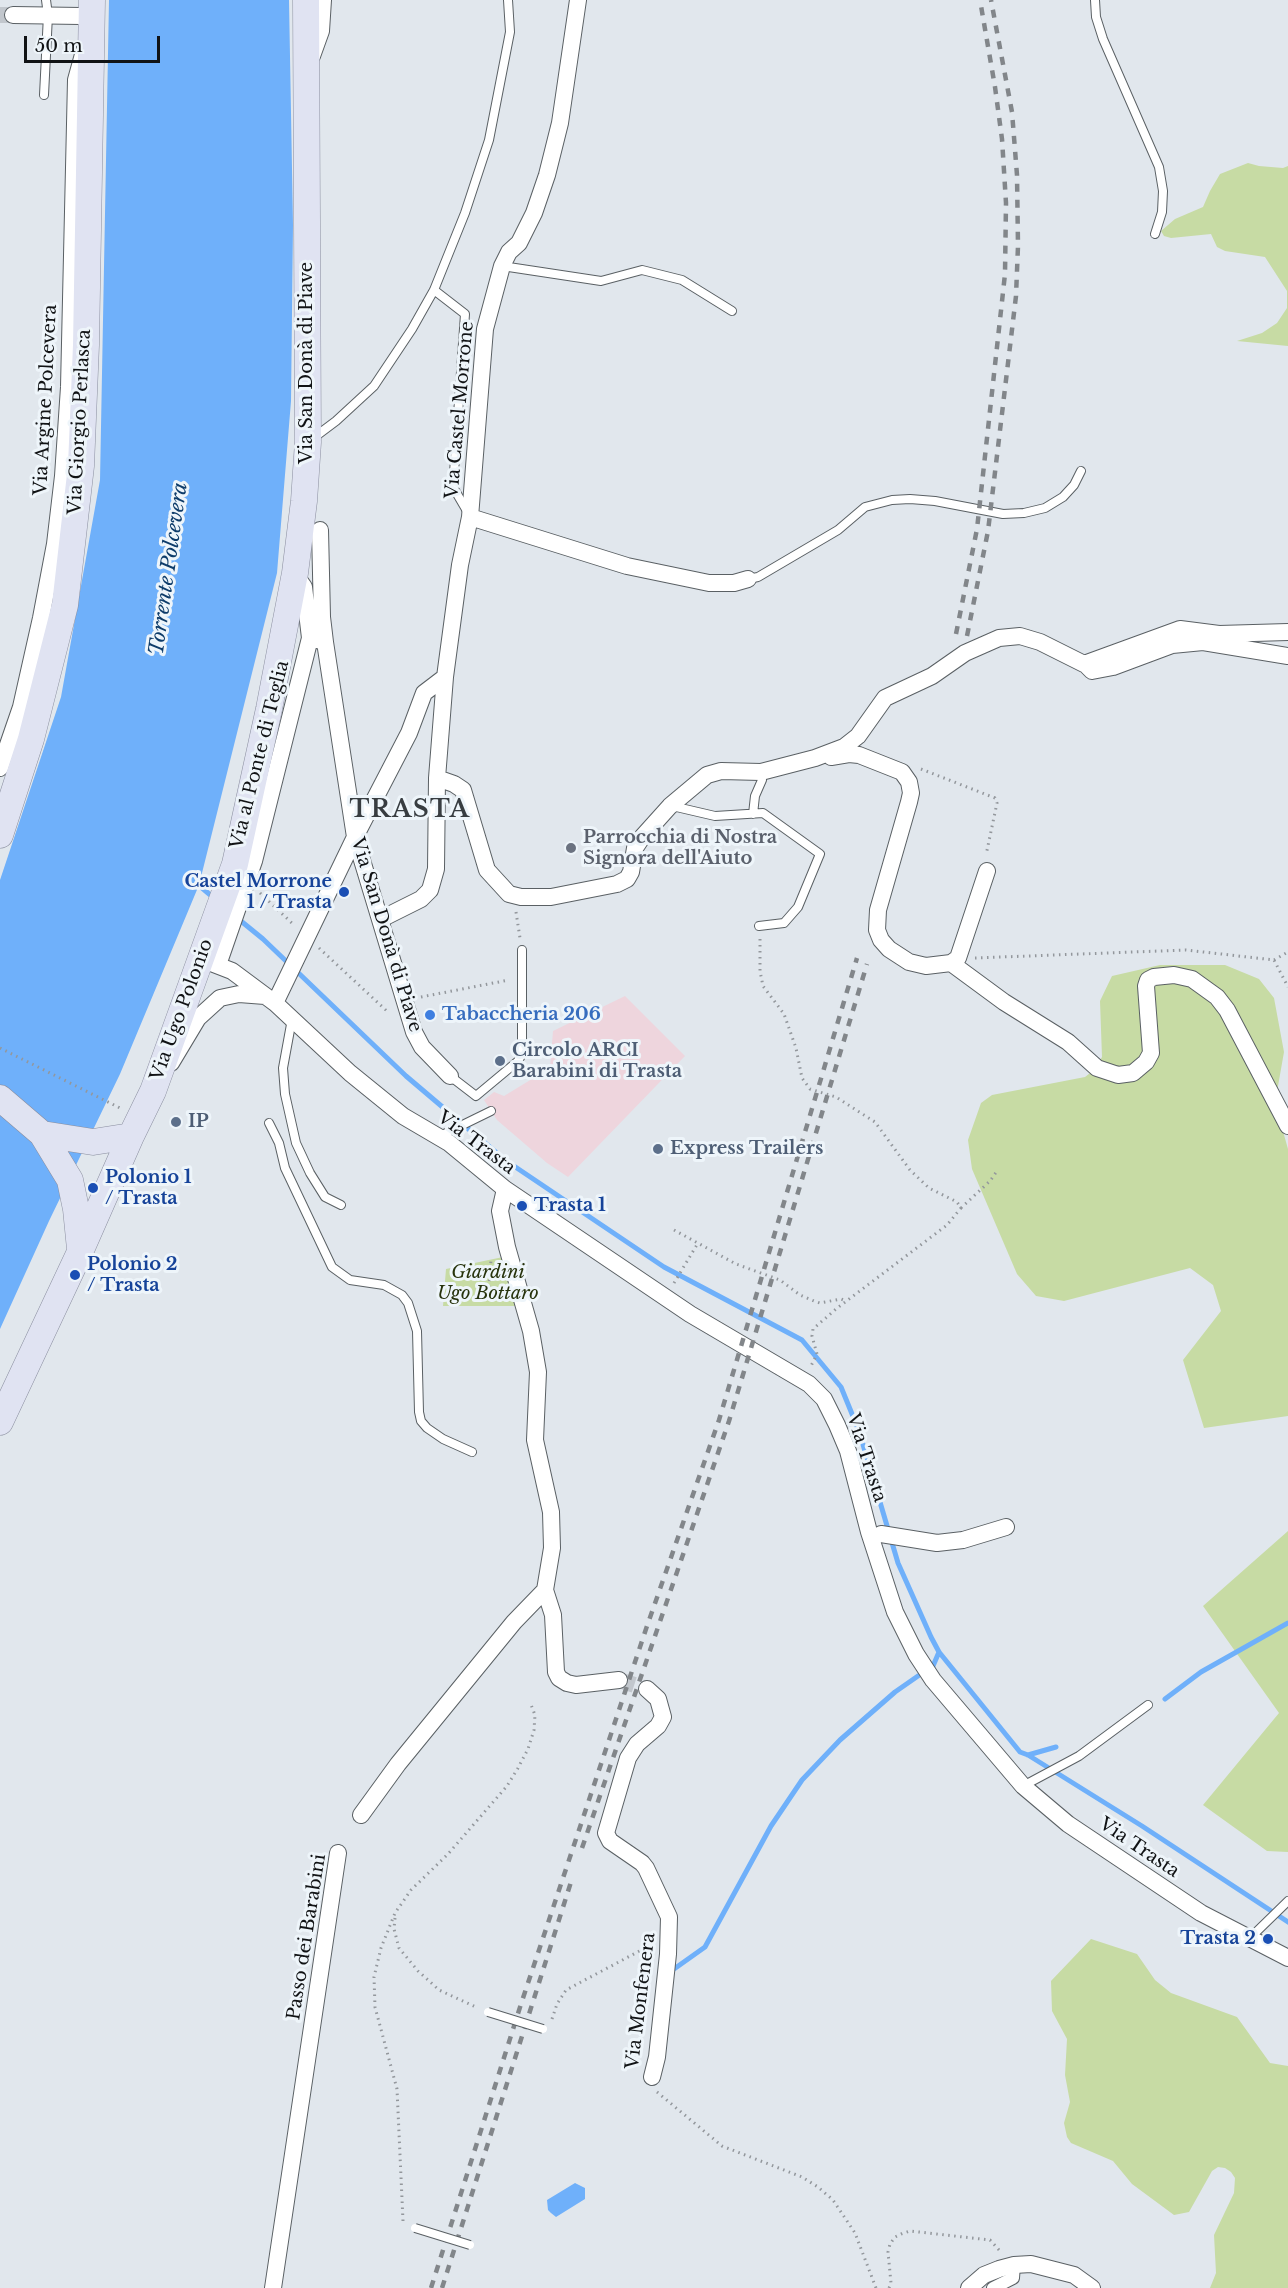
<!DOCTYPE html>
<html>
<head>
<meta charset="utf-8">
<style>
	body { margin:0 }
	#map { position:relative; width:1288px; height:2288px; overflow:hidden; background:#e1e7ed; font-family:"Libre Baskerville",serif }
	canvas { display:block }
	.scale { position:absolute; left:24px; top:36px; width:136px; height:27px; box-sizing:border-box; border:3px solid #111315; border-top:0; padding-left:8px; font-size:18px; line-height:21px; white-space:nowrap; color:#111315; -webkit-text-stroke:4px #eef5fa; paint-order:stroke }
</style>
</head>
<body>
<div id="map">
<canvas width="1288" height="2288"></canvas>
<div class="scale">50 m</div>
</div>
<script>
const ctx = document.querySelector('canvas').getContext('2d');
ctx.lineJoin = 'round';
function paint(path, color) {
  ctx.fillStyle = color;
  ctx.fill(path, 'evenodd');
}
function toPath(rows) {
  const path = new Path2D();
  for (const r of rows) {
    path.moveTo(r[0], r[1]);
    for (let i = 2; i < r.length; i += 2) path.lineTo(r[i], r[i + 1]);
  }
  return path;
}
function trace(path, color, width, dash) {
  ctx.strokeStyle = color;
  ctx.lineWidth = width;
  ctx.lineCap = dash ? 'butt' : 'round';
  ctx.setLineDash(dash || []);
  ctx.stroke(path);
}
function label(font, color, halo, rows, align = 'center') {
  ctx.font = font + ' "Libre Baskerville",serif';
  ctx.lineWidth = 6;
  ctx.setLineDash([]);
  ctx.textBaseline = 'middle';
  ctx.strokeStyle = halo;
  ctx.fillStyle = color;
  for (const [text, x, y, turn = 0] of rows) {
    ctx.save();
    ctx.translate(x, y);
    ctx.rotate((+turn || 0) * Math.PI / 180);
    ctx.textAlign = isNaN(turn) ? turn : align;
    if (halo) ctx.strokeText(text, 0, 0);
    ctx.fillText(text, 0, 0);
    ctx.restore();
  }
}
paint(toPath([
	[625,996,685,1056,568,1177,547,1163,497,1120,484,1100,494,1092,504,1096,550,1068,553,1031]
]), '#eed5dd');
paint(toPath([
	[1248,163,1259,166,1283,168,1288,166,1288,346,1237,341,1262,333,1277,323,1287,308,1287,291,1265,257,1225,251,1217,247,1211,234,1171,238,1164,236,1161,231,1175,219,1203,207,1210,191,1220,174],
	[1160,965,1225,965,1259,979,1274,998,1284,1052,1275,1103,1288,1149,1288,1416,1204,1428,1183,1360,1221,1311,1213,1285,1190,1268,1064,1301,1036,1296,1017,1274,972,1169,968,1140,981,1103,992,1095,1085,1077,1094,1070,1102,1057,1100,1001,1112,976],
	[503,1257,520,1306,443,1306,446,1269],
	[1288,1531,1288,1852,1267,1851,1203,1805,1279,1713,1203,1606],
	[1091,1939,1137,1954,1155,1980,1171,1993,1237,2017,1270,2063,1288,2066,1288,2288,1210,2288,1216,2273,1214,2235,1234,2193,1235,2178,1231,2172,1225,2168,1218,2167,1212,2171,1189,2212,1174,2215,1132,2184,1113,2161,1071,2143,1067,2137,1064,2123,1070,2102,1065,2075,1067,2039,1052,2011,1051,1981]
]), '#c7dba4');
paint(toPath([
	[109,0,289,0,293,225,291,401,277,573,199,885,120,1074,49,1221,0,1329,0,880,61,697,100,480],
	[575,2183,585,2188,585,2199,556,2217,551,2213,548,2210,547,2200]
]), '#6fb0fa');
trace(toPath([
	[195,882,215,899],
	[236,917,263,939,406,1076,505,1160,664,1267,802,1340,841,1387,859,1431,898,1563,931,1637,939,1652,1020,1752,1028,1755,1142,1826,1288,1922],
	[933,1666,939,1652],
	[1165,1699,1201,1672,1288,1623],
	[1028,1755,1056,1747],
	[674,1969,705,1947,771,1826,802,1780,840,1740,895,1692,918,1676]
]), '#6fb0fa', 5);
trace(toPath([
	[0,15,13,15],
	[619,1680,647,1689]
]), '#c2c7cd', 16, [16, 8]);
const service = toPath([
	[1095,0,1096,17,1103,39,1159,167,1163,191,1162,212,1155,234],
	[44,95,48,15,46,0],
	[502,266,601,281,642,270,682,280,732,311],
	[434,290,465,314,453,487,467,511],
	[312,439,336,421,374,386,412,329,434,290,465,213,489,140,510,32,508,0],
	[748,579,758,577,838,530,865,507,892,500,910,499,935,501,1003,514,1024,513,1045,508,1063,497,1074,485,1081,471],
	[672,806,715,816,763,813,820,854,798,907,784,923,759,926],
	[753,814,755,796,762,780,761,772],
	[292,1019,283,1068,285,1094,296,1143,310,1173,325,1197,341,1205],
	[450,1076,476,1096,518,1061,522,1054,522,950],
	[269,1123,279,1143,285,1168,332,1267,350,1280,384,1285,402,1295,408,1303,417,1331,419,1412,421,1421,427,1428,443,1439,472,1452],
	[440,1136,491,1111],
	[1023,1786,1079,1756,1148,1705],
	[1249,1939,1288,1901]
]);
const pedestrian = toPath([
	[993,2288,1013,2278,1014,2265]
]);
const minor = toPath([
	[13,15,81,16],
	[312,56,321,31,323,0],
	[470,517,627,566,709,583,734,583,748,579],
	[320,530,322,617,325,642],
	[295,574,304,587,310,638,325,642,355,837,414,1032,422,1047,450,1076],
	[1085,664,1092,671,1113,667,1172,645,1203,642,1288,656],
	[831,757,849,754,859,755,902,772,909,782,911,793,909,802,878,910,877,930,881,940,889,949,909,962,926,966,951,963,958,958,987,871],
	[0,768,21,707,41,618,55,544,63,476,69,387,76,80,84,51],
	[437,778,454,784,463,790,487,870,509,894,521,897,551,897,617,884,627,879,631,872,635,848,643,836,670,806,707,775,721,771,761,772,815,758,844,747,858,736,885,698,932,676,965,653,999,638,1020,636,1040,642,1084,664,1180,629,1219,634,1288,632],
	[381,919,421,899,430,890,436,869,437,778,445,677,460,565,470,517,485,329,502,266,509,252,519,243,534,213,547,175,560,123,578,0],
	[201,959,232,971,275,1003,350,1073,403,1116,449,1143,505,1189,690,1314,809,1384,824,1399,837,1425,848,1451,869,1532,895,1612,916,1654,933,1680,1023,1786,1068,1824,1201,1913,1288,1958],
	[951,963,1004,1002,1068,1042,1097,1068,1118,1075,1133,1073,1146,1062,1151,1053,1146,986,1148,980,1154,977,1174,975,1192,979,1217,997,1227,1010,1288,1126],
	[218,965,254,861,310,638],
	[275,1003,355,837,409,733,424,693,445,677],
	[171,1063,198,1018,220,998,239,994,265,996],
	[505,1189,500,1211,507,1247,531,1331,538,1372,535,1440,551,1512,552,1548,545,1590,553,1615,556,1672,559,1678,567,1683,576,1685,619,1680],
	[881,1534,937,1543,963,1540,1006,1527],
	[647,1689,658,1699,663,1717,658,1726,637,1744,628,1758,606,1833,610,1841,642,1863,646,1868,669,1917,668,1954,657,2057,652,2077],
	[361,1815,398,1764,514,1622,545,1590],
	[273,2288,338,1853],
	[969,2288,984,2275,999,2269,1014,2265,1031,2264,1074,2275,1092,2288]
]);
const primary = toPath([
	[0,835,31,739,65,605,81,466,86,345,92,0],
	[0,1098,42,1134,70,1180,76,1209,80,1249],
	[42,1134,93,1142,131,1136],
	[0,1422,80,1252,131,1136,153,1091,235,864,269,709,295,573,304,501,308,442,306,0]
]);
trace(service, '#5a6064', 10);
trace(pedestrian, '#5a6064', 14);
trace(minor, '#5a6064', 18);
trace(primary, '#8a8e9f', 27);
trace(toPath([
	[921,769,995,798,997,803,986,855],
	[260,893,294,925],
	[516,912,520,938],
	[760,939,760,971,763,986,784,1014,796,1048,802,1078,810,1089,836,1097,875,1122,910,1170,929,1188,957,1202,961,1208,947,1225,836,1309,813,1329,812,1336,817,1354,811,1366],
	[319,948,389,1013],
	[975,958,1186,950,1274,960,1288,987],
	[1274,960,1288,952],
	[421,997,509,980],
	[0,1048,120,1108,121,1107],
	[961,1208,990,1181,997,1171],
	[674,1230,736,1264,780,1280,800,1295,814,1301,820,1303,841,1299,846,1301],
	[674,1283,698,1243],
	[488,1299,491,1260],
	[395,1918,394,1929,399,1948,418,1971,439,1990,478,2008],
	[552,2019,557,2004,566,1990,647,1947],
	[657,2092,722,2146,802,2177,818,2187,833,2200,855,2233,876,2288],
	[403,2221,397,2089,375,2007,374,1977,381,1948,395,1913,411,1890,448,1854,507,1786,518,1768,528,1749,534,1730,535,1715,530,1702],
	[889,2288,891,2283,888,2252,890,2244,895,2237,901,2234,910,2231,990,2240,1000,2251]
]), '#93979c', 3, [1.5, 4.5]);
trace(service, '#fff', 8);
trace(pedestrian, '#fff', 12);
trace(minor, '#fff', 16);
trace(primary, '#e0e3f2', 26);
trace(toPath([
	[956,634,977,529,1005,274,1006,203,1002,139,995,87,980,0],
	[967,636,988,531,1016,296,1018,246,1017,175,1012,112,991,0],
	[582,1848,729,1421,867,964],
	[431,2288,521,2004,646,1629,719,1420,857,958],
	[442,2288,571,1882]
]), '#82868a', 4.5, [8, 8]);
const serviceBridge = toPath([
	[488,2012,543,2029],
	[415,2228,470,2245]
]);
trace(serviceBridge, '#5a6064', 10, []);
trace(serviceBridge, '#fff', 8);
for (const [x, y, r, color] of [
	[571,848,6,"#6b7280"],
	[344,892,6,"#1a4fb4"],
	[430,1015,6,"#3f7fe0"],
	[500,1061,6,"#5c6f8a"],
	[176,1122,6,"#5c6f8a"],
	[658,1149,6,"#5c6f8a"],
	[93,1188,6,"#1a4fb4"],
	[522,1206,6,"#1a4fb4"],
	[75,1275,6,"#1a4fb4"],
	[1268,1939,6,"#1a4fb4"]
]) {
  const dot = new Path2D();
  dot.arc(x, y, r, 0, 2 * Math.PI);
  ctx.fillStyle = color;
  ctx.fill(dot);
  trace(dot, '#eef5fa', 2);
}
label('18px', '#111315', '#eef5fa', [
	["Via San Donà di Piave",307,363,-90],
	["Via Argine Polcevera",46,400,-87],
	["Via Castel Morrone",460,410,-85],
	["Via Giorgio Perlasca",80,422,-87],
	["Via al Ponte di Teglia",260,755,-76],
	["Via San Donà di Piave",386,935,73],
	["Via Ugo Polonio",182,1010,-70],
	["Via Trasta",476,1143,37],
	["Via Trasta",866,1458,72],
	["Via Trasta",1139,1848,34],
	["Passo dei Barabini",307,1937,-81],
	["Via Monfenera",641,2001,-83]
]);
label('bold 18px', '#5b616d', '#eef5fa', [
	["Parrocchia di Nostra",583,838],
	["Signora dell'Aiuto",583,859]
], 'left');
label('bold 18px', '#164399', '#eef5fa', [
	["Castel Morrone",332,882,"right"],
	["1 / Trasta",332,903,"right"],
	["Polonio 1",105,1178],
	["/ Trasta",105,1199],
	["Trasta 1",534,1206],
	["Polonio 2",87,1265],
	["/ Trasta",87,1286],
	["Trasta 2",1256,1939,"right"]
], 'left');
label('bold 18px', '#366cbe', '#eef5fa', [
	["Tabaccheria 206",442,1015]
], 'left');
label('bold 18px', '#4e5e75', '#eef5fa', [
	["Circolo ARCI",512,1051],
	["Barabini di Trasta",512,1072],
	["IP",188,1122],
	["Express Trailers",670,1149]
], 'left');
label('italic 18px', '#27330c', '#eef5fa', [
	["Giardini",488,1273],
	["Ugo Bottaro",488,1294]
]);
label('italic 20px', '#0e3c6a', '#eef5fa', [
	["Torrente Polcevera",169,569,-82]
]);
ctx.letterSpacing = '1.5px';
label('bold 24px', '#383d41', '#eef5fa', [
	["TRASTA",410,810]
]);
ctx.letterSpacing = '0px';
</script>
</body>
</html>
